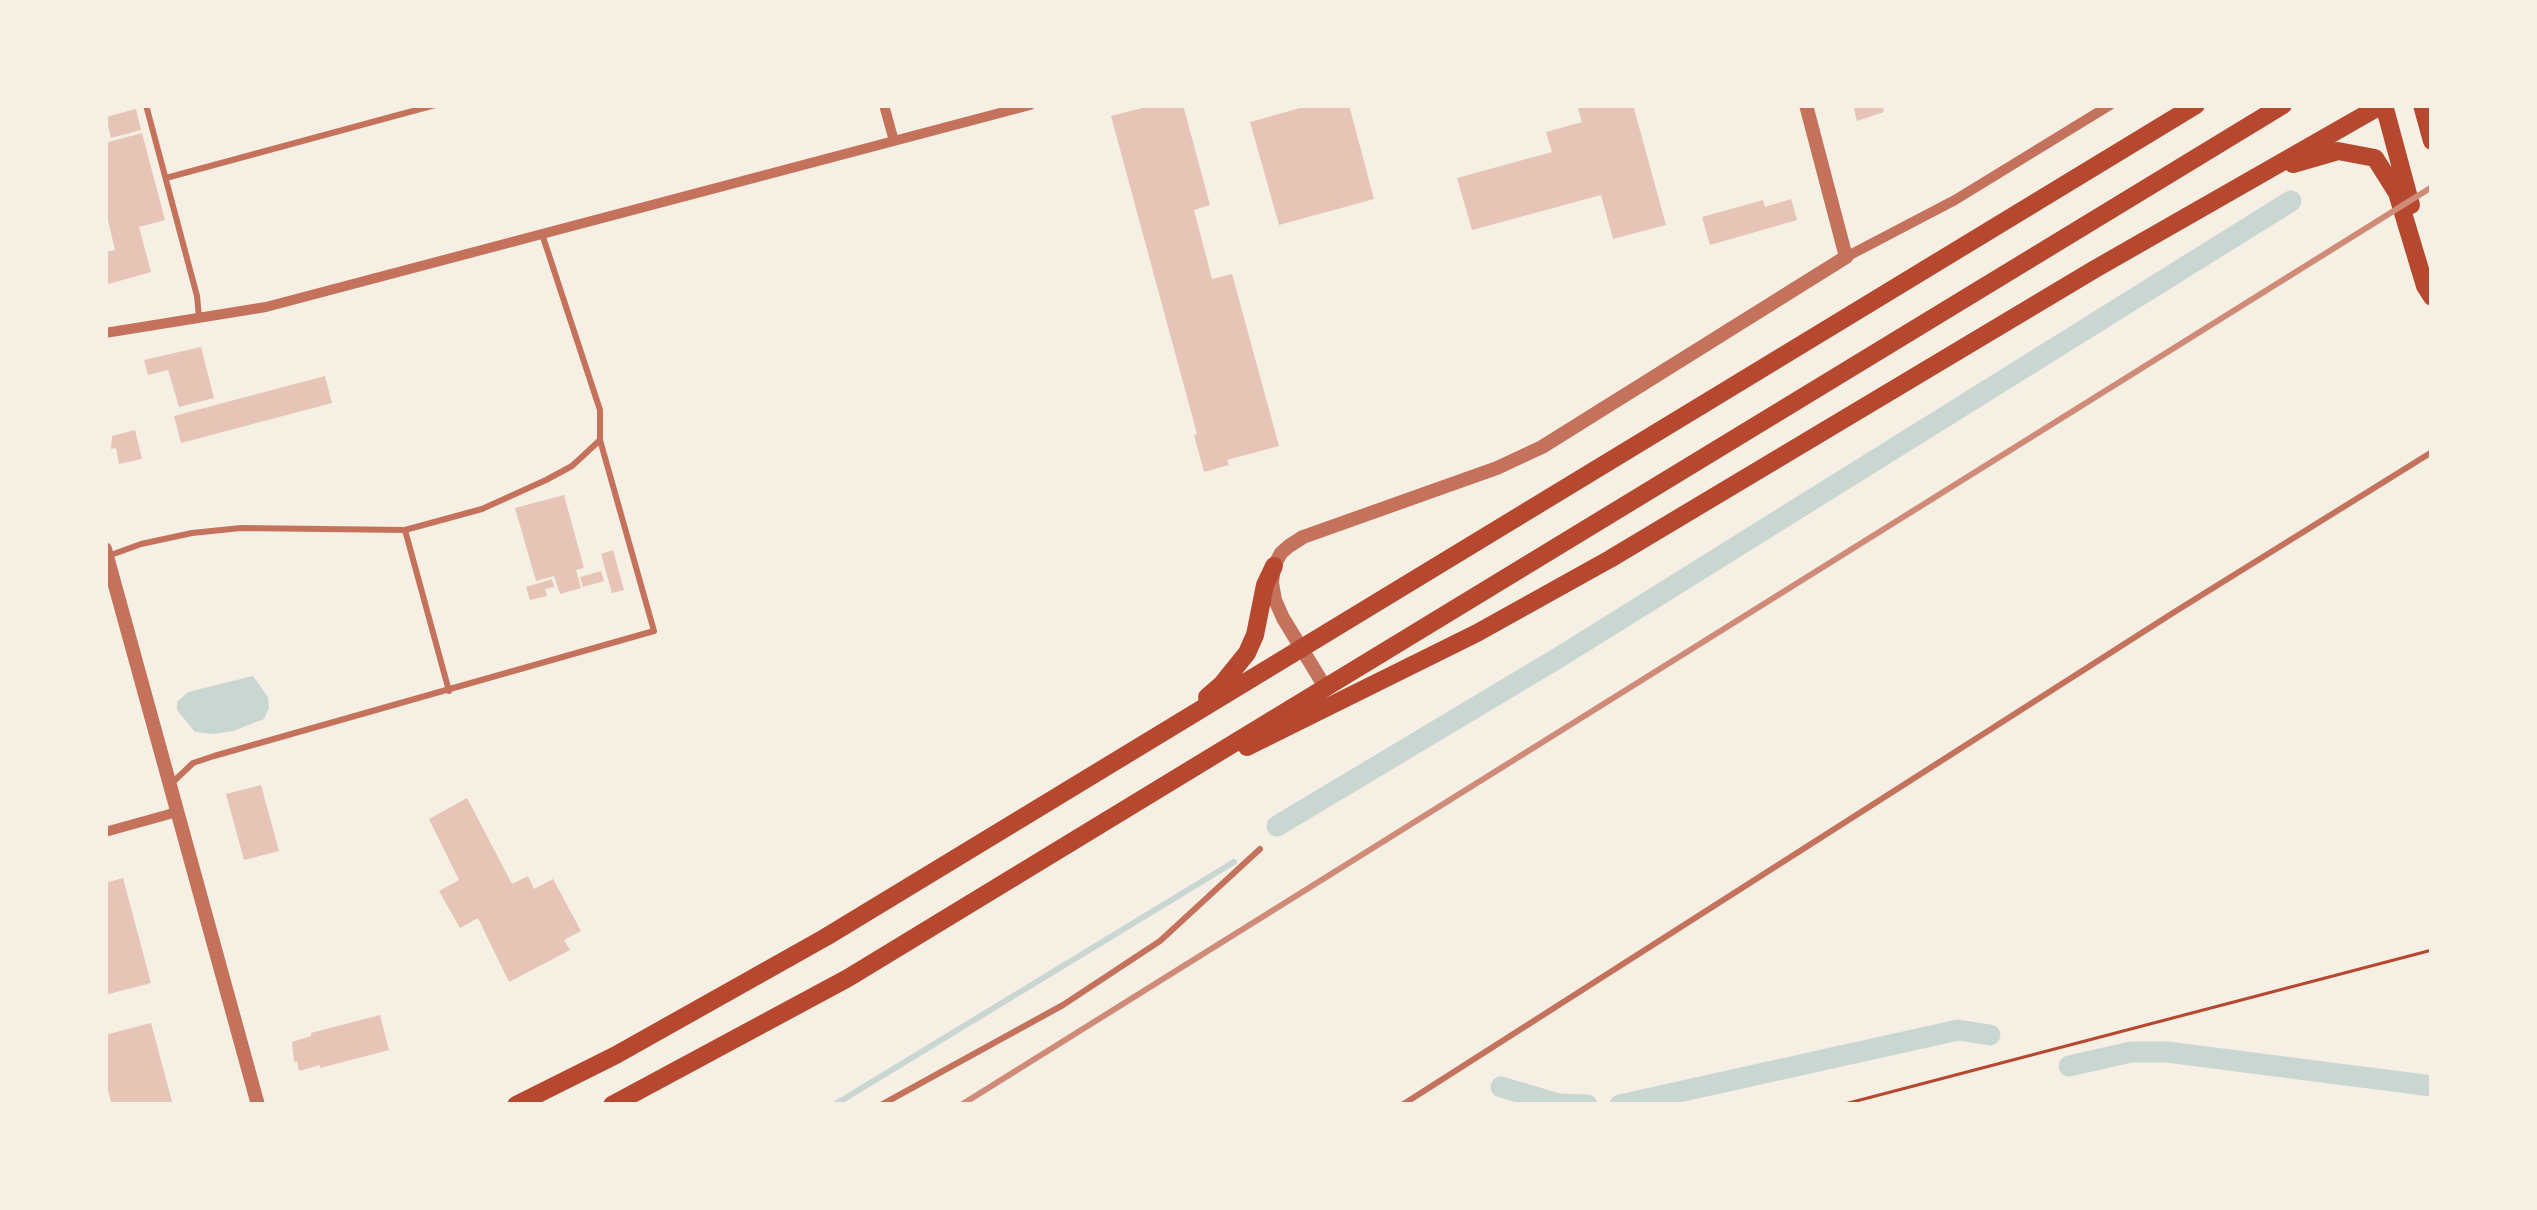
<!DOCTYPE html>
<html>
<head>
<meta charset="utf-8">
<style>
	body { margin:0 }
	#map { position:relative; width:2537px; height:1210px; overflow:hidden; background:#f6efe4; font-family:Cabin,sans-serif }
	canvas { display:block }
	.frame { position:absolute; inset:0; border:108px solid #f6efe4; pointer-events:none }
</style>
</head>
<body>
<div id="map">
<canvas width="2537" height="1210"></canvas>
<div class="frame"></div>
</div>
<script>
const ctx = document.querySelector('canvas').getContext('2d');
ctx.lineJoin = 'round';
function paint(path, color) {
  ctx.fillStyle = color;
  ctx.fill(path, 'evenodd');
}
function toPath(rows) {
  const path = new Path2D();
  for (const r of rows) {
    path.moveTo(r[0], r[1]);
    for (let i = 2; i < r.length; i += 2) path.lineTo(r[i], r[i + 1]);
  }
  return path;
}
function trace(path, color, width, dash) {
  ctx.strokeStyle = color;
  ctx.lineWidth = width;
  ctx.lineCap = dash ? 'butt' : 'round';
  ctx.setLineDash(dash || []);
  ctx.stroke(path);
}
paint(toPath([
	[253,676,268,697,269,708,264,719,233,731,214,734,195,732,177,710,177,702,188,692]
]), '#c9d6d2');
trace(toPath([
	[834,1105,1234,862]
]), '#c9d6d2', 6);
trace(toPath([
	[1277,826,1558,658,2291,201],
	[2069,1066,2131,1052,2167,1052,2432,1086],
	[1501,1087,1559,1104,1587,1105],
	[1620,1105,1958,1030,1990,1035]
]), '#c9d6d2', 21);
paint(toPath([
	[1153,105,1183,105,1210,205,1194,210,1212,279,1232,274,1279,446,1227,460,1229,465,1204,472,1194,435,1197,434,1111,116],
	[1311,105,1349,105,1374,199,1279,225,1250,122],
	[1577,105,1633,105,1666,225,1613,239,1601,195,1472,230,1457,178,1552,152,1546,132,1582,122],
	[1853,105,1882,105,1884,112,1857,121],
	[136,109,141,130,111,138,106,117],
	[142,133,165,220,139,227,151,272,105,285,105,252,115,250,105,208,105,143],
	[1791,199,1797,220,1710,245,1702,217,1763,200,1765,207],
	[201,347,214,398,179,407,168,370,148,375,144,360],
	[325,376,332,403,181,443,174,416],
	[135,430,142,459,119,464,116,448,111,449,112,436],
	[564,495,584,568,576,570,581,588,560,594,554,576,536,581,515,508],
	[613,550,624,590,612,593,601,554],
	[601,571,604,581,583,587,580,577],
	[552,579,554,587,545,589,547,596,530,600,526,587],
	[261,785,279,851,244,860,226,794],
	[467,798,512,884,528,876,534,889,553,879,581,931,564,940,570,950,509,982,478,918,460,928,439,891,459,880,429,819],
	[123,878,151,983,105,995,105,883],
	[380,1015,389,1050,320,1068,320,1065,299,1071,297,1061,294,1062,292,1042,311,1036,311,1033],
	[151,1023,173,1105,112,1105,105,1080,105,1035]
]), '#e6c5b7');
trace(toPath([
	[1841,1105,2432,950]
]), '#b5482f', 3);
trace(toPath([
	[146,105,197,296,199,317],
	[166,178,435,105],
	[405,530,449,691],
	[108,556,141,544,192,533,241,528,405,530,482,509,546,480,572,466,600,440],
	[173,782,193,763,214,756,654,631,600,440,600,410,542,234],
	[881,1105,1063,1005,1160,941,1260,849],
	[1402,1105,2176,611,2432,452]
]), '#c5725c', 6);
trace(toPath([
	[884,105,894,141],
	[1846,257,1955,200,2110,105],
	[105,333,266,307,1030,105],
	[105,832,177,812]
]), '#c5725c', 10);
trace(toPath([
	[105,549,258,1105],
	[1325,687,1283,618,1275,600,1272,583,1274,566,1281,553,1289,546,1303,537,1497,468,1542,447,1846,257,1806,105]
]), '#c5725c', 14);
trace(toPath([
	[2384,105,2411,205],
	[2422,105,2432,141],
	[2293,164,2338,151,2375,158,2397,193,2425,286,2432,297],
	[1207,697,1222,684,1247,653,1255,635,1265,585,1274,566],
	[1247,747,1477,633,1610,559,2095,269,2382,105],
	[516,1105,616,1055,826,937,2196,105],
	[612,1105,848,978,2283,105]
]), '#b5482f', 18);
trace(toPath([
	[961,1105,2432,187]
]), '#cf8b77', 6);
</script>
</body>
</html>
